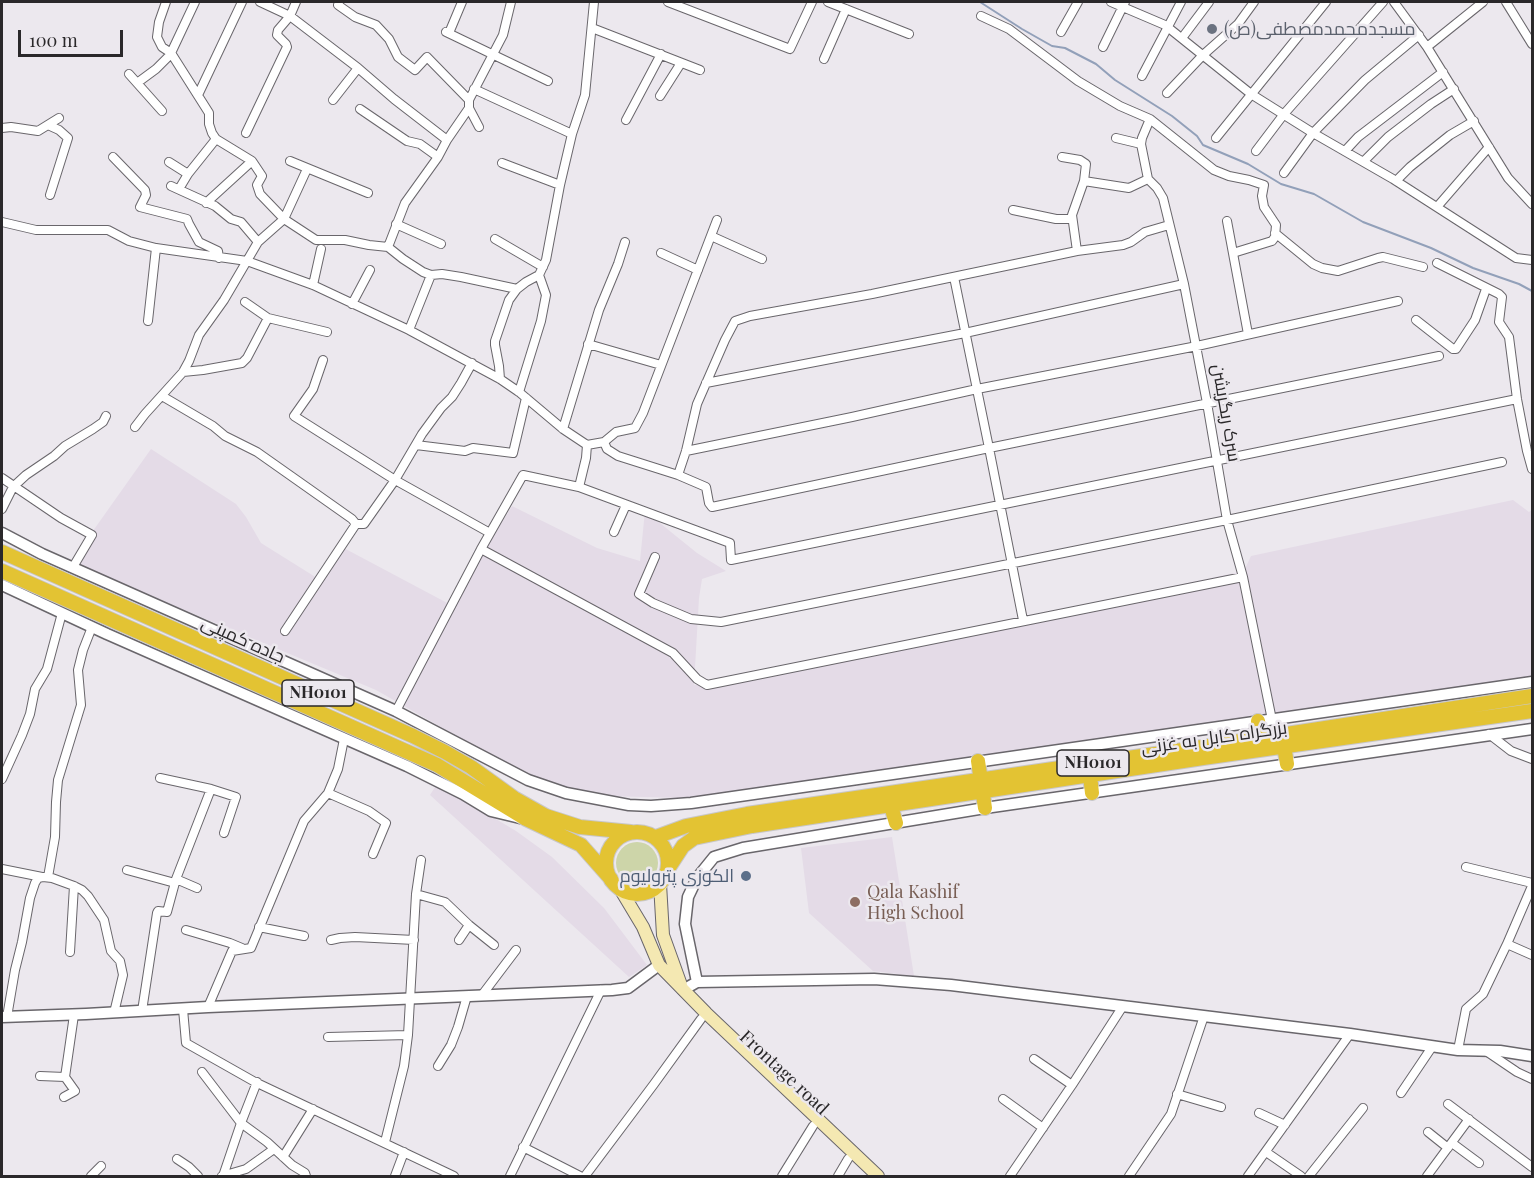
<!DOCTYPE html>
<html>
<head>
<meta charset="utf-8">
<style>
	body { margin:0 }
	#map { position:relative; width:1534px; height:1178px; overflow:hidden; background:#ece8ee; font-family:"Playfair Display",serif }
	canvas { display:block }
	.frame { position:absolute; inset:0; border:3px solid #2a282a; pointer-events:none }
	.scale { position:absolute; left:18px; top:30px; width:105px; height:27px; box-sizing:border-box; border:3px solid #2a282a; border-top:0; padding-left:8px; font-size:18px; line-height:21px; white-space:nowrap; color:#2a282a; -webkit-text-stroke:4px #ece8ee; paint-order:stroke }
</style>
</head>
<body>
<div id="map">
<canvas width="1534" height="1178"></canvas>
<div class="frame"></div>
<div class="scale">100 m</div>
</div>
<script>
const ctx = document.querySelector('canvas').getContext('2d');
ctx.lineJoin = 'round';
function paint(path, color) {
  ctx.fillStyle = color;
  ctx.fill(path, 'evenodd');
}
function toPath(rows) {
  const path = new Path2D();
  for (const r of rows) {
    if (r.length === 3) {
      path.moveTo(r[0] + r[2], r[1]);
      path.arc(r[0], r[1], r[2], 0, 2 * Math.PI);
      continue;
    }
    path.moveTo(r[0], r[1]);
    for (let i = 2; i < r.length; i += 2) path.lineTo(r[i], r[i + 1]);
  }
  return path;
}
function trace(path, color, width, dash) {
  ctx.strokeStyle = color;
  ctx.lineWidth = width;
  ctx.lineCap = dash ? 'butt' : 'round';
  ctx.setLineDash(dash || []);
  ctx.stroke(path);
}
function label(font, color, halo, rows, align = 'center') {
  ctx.font = font + ' "Playfair Display",Cairo,serif';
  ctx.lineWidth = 5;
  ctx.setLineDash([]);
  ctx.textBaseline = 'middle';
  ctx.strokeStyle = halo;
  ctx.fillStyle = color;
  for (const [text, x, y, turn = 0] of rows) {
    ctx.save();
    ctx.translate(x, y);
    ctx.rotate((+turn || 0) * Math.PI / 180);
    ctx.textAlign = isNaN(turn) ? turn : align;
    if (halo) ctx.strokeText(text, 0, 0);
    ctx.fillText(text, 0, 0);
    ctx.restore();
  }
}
paint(toPath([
	[151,449,236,504,246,517,261,543,317,578,340,546,451,605,512,506,597,548,640,561,645,511,697,553,726,571,702,579,699,598,694,685,892,646,1244,571,1251,556,1513,500,1529,512,1532,510,1532,680,686,798,560,795,376,690,170,604,66,569],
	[437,784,516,831,552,857,604,908,647,965,629,977,430,795],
	[892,837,914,976,873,971,809,913,801,848]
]), '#e4dbe7');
paint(toPath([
	[637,863,21]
]), '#cdd5a9');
trace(toPath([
	[980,2,1022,29,1052,46,1065,48,1096,64,1115,80,1172,116,1197,136,1203,145,1248,164,1281,184,1314,194,1363,222,1431,248,1473,268,1519,284,1532,291]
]), '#92a0b9', 2);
const minor = toPath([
	[166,2,159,22,157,37,162,47,171,53,209,113,209,124,212,133,216,139,252,161,262,176,257,185,260,194,284,219,316,240,345,240,369,245,388,247,403,259,423,272,431,275,442,274,461,277,517,289,526,282,539,275],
	[260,2,290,16,358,68,394,99,447,140],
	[339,2,338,5,355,17,376,25,389,39,398,57,415,70,427,57,469,100],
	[668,2,790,49,812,2],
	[828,2,909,34],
	[1111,2,1165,25,1251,94,1313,133,1393,179,1516,258,1532,260],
	[1394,2,1427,47,1508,178,1532,204],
	[1506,2,1532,44],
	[981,16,1009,29,1078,81,1120,106,1150,119,1214,170,1229,176,1249,180,1264,185,1262,196,1264,207,1276,225,1275,237,1272,241,1233,253],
	[592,28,700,70],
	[446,32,548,81],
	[1061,32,1078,2],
	[449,33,462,2],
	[1182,38,1209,2],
	[1103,47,1125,2],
	[1427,47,1483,2],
	[171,53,195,2],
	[824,59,846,9],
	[129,74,162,111],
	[1142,76,1181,2],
	[137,83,156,69,171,54],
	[474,89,572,134],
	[1167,93,1203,55,1238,24,1254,2],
	[198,95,242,2],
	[660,96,681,63],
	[333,100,358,68],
	[360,109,407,141,420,144,438,157],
	[1150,119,1142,138,1141,144,1148,179,1157,188,1163,198,1184,284,1207,403,1227,520,1243,577,1272,720],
	[626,120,661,54],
	[48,125,59,130,68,138,50,195],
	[479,127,469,108,469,100,503,35,511,2],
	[2,128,11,127,38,131,59,118],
	[246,133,287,47,286,44,277,35,278,30,290,16,296,2],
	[1116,138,1141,144],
	[1216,138,1326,2],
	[1256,151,1284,114,1383,2],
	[1345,151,1358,137,1443,72],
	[113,157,145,190,146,195,140,207,187,219,189,224,199,242,218,251,219,258],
	[1062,157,1080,160,1086,164,1084,181,1072,215,1077,251],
	[290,161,368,193],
	[1364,161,1388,137,1431,104,1454,89],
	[169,162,188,174],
	[502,163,560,185],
	[1284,173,1313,133,1365,80,1419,35],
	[1084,181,1129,188,1148,179],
	[1396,181,1410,167,1450,135,1474,121],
	[171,186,215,206,231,219,241,222,258,242],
	[179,189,188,174,216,139],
	[206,203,252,161],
	[1437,207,1489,147],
	[1013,210,1056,219,1072,219],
	[1227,221,1248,334],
	[2,222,36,230,108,230,129,241,156,248,247,261,313,285,409,330,500,379,519,392,563,429,587,445,586,458,579,487],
	[396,224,441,244],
	[1169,225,1145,232,1131,242,1123,245,1077,251,872,294,750,316,735,321,725,340,697,404,686,451,678,475,706,487,709,503,712,507,989,448,1439,356],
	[1275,233,1313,264,1322,268,1338,271,1378,258,1383,257,1423,267],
	[711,236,762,259],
	[495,239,543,267],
	[388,247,405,203,438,157,447,140,469,108],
	[661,253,698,270],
	[1437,263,1499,294,1502,297,1499,322,1509,337,1517,399,1527,451,1532,469],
	[954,277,989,448,1023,620],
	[313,285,321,249],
	[245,302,268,318,327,332],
	[352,304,370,270],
	[1416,320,1453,349,1456,349,1475,320,1486,289],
	[148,321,156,248],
	[409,330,431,275],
	[588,344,661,365],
	[323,360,313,389,294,416,395,480,490,533],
	[183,372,203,370,242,363,247,358,268,318],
	[500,379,499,366,495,345,495,341,509,300,517,289],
	[706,383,965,333,1184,284],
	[519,392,541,321,546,295,539,275,546,260,560,185,572,134,585,95,594,2],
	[162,396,213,426,225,436,257,452,352,519,356,524,285,631],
	[135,427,145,414,183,372,189,361,199,335,224,300,258,242,284,219,307,169],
	[563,429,599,310,618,264,625,242],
	[604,442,607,449,618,456,678,475],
	[416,445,465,451,473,448,513,453,526,398],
	[587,445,604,442,616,432,635,428,643,413,717,220],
	[686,451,852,417,977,389,1197,346,1398,301],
	[2,478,61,518,92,535,73,567],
	[2,509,13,487,26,475,54,456,65,446,93,429,103,422,106,416],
	[356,524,364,524,395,480,422,434,441,408,452,397,461,383,472,363],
	[614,532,626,505],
	[481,549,673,653,697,679,707,685,1243,577],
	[655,557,639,594,653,603,691,619,721,622,1227,520,1502,462],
	[396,711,481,549,523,475,579,487,730,543,731,560,1517,399],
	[1489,734,1511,751,1532,759],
	[160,778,211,789,236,797,224,833],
	[2,779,22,735,30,714,35,689,47,669,62,613],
	[328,793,369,811,386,823,373,854],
	[1466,867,1532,883],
	[2,869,42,877],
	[127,870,175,883],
	[48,877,55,837,56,802,58,780,81,705,78,670,83,650,92,627],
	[176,879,197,888],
	[416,894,445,902,469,925,494,945],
	[259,927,304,936],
	[186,930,230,943,242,948],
	[331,940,340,938,355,937,414,940],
	[459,940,469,925],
	[1507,944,1532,886],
	[70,952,74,886],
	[482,995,516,950],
	[208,1007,232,951,251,948,304,821,328,793,338,769,344,739],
	[183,1009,186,1043,255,1082,454,1176],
	[142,1011,157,913,158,911,167,912,176,879,211,789],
	[7,1017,15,970,22,942,30,898,35,883,38,878,43,877,52,878,74,886,82,890,88,896,104,920,111,951,120,961,123,975,114,1013],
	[328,1037,408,1035],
	[1458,1050,1466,1009,1483,994,1507,944,1532,955],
	[1486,1051,1517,1072,1532,1079],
	[1034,1059,1072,1085],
	[438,1066,451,1045,458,1027,467,996],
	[202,1072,241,1123,267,1142,292,1165,305,1173,306,1176],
	[40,1076,65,1077],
	[1401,1093,1432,1047],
	[1177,1094,1221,1107],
	[64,1097,75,1091,65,1077,74,1015],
	[1003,1099,1043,1128],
	[1448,1104,1532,1167],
	[1259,1113,1285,1125],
	[1428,1132,1448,1148],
	[385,1142,404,1066,408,1035,416,894,421,860],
	[1452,1143,1479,1163],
	[523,1147,580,1176],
	[1266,1152,1301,1176],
	[283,1157,313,1109],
	[177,1159,189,1167,198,1176],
	[91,1176,101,1166],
	[222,1176,246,1169,274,1149],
	[223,1176,241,1123,257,1082],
	[395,1176,404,1152],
	[510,1176,601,990],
	[585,1176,654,1084,701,1019],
	[782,1176,813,1126],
	[838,1176,848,1159],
	[1010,1176,1072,1085,1123,1006],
	[1129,1176,1171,1114,1204,1016],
	[1248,1176,1350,1034],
	[1309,1176,1363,1108],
	[1427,1176,1469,1119]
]);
const tertiary = toPath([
	[2,533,42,554,396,711,528,780,566,793,629,805,651,806,691,803,1532,682],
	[2,585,107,634,407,766,463,794,491,811,520,818],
	[697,982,685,924,688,897,697,878,714,857,743,848,985,808,1532,729],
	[683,990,697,982,874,979,951,985,1350,1034,1458,1050,1500,1051,1532,1056],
	[2,1017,86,1014,208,1007,612,990,628,988,659,965]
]);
const secondary = toPath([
	[660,884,663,935,681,985],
	[619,887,643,927,659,965,706,1013,878,1176]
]);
const trunk = toPath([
	[2,552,413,736,445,752,471,767,514,798,546,816,580,827,631,832],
	[2,571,437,765,526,819,581,845,611,879],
	[1258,721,1261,738],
	[1284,746,1287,764],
	[978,761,985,808],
	[1090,775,1092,793],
	[891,806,896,823],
	[637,863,31],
	[656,837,686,826,747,814,1196,748,1532,696],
	[668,869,683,846,694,838,752,826,1203,758,1532,711]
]);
trace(minor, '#69666b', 10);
trace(tertiary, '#69666b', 13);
trace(secondary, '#69666b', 14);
trace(trunk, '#c8c7c8', 16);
trace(minor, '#fff', 8);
trace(tertiary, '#fff', 10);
trace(secondary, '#f4e8b2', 12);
trace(trunk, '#e3c333', 14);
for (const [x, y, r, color] of [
	[1212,29,6,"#6b7280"],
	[746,876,6,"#5c6f8a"],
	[855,902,6,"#8d6e63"]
]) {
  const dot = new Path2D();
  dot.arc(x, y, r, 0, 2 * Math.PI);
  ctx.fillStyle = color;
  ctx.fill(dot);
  trace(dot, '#ece8ee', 2);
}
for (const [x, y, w] of [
	[318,693,72],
	[1093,763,72]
]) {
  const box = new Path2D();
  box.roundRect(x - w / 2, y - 13, w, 26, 4.5);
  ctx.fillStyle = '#ece8ee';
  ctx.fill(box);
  trace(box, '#2a282a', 1.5);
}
label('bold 16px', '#2a282a', null, [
	["NH0101",318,693],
	["NH0101",1093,763]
]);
label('18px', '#5b616d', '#ece8ee', [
	["مسجدمحمدمصطفی(ص)",1224,29]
], 'left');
label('18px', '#2a282a', '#ece8ee', [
	["سرک ریگریشن",1226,413,80],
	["جاده کمپنی",243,640,24],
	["بزرگراه کابل به غزنی",1214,738,-8],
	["Frontage road",784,1073,43]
]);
label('18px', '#4e5e75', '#ece8ee', [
	["الکوزی پترولیوم",734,876]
], 'right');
label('18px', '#785e54', '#ece8ee', [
	["Qala Kashif",867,892],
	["High School",867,913]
], 'left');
</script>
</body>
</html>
